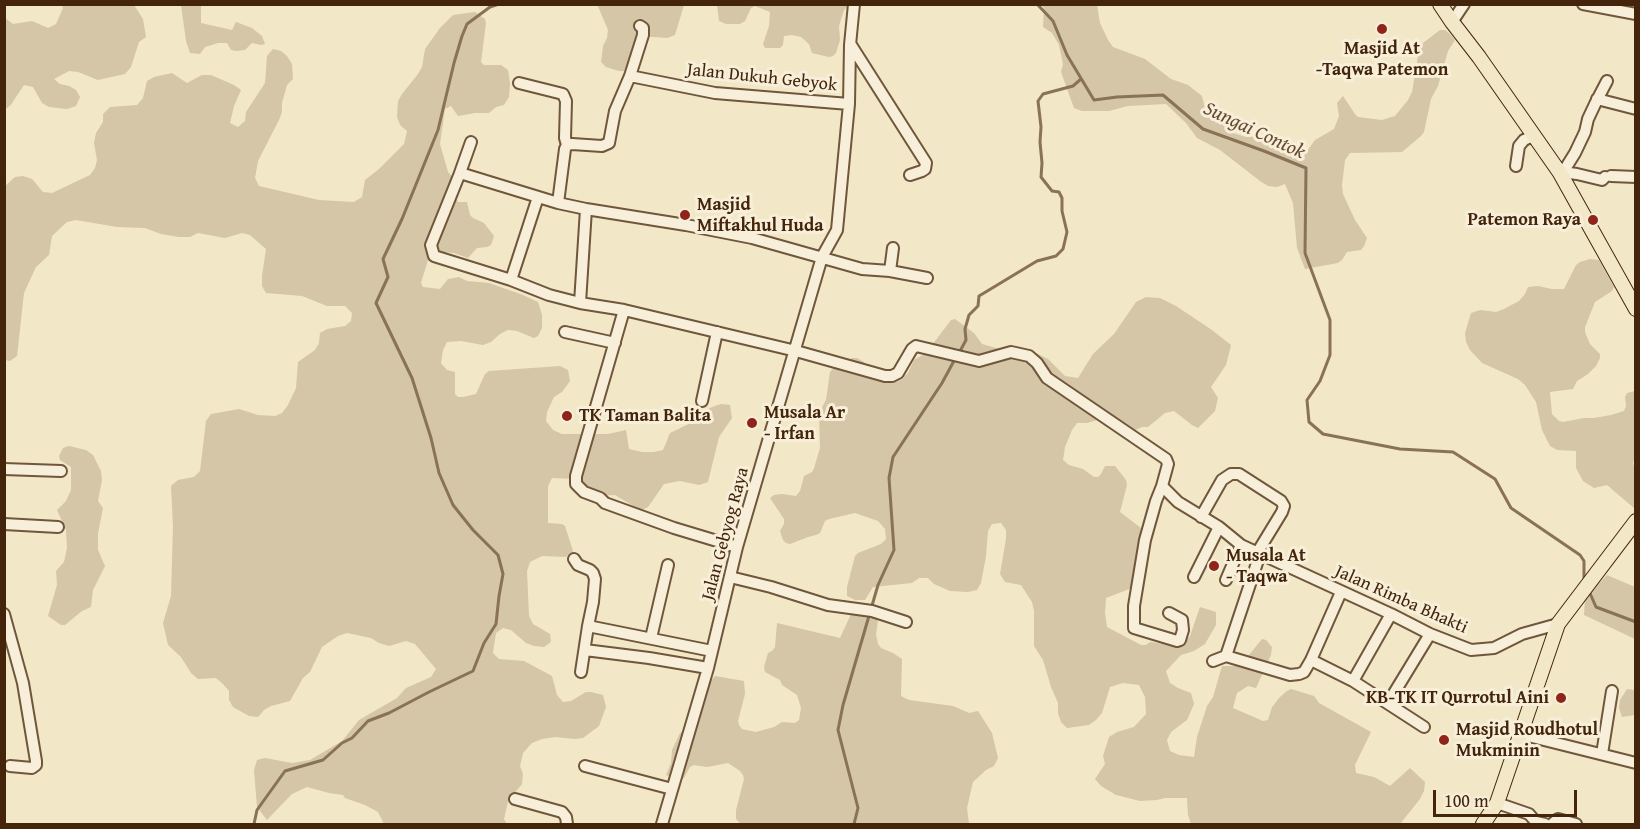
<!DOCTYPE html>
<html>
<head>
<meta charset="utf-8">
<style>
	body { margin:0 }
	#map { position:relative; width:1640px; height:829px; overflow:hidden; background:#f2e7c6; font-family:"Gentium Book Plus",serif }
	canvas { display:block }
	.frame { position:absolute; inset:0; border:6px solid #44250b; pointer-events:none }
	.scale { position:absolute; left:1433px; top:790px; width:144px; height:27px; box-sizing:border-box; border:3px solid #44250b; border-top:0; padding-left:8px; font-size:18px; line-height:21px; white-space:nowrap; color:#44250b; -webkit-text-stroke:4px #f7efda; paint-order:stroke }
</style>
</head>
<body>
<div id="map">
<canvas width="1640" height="829"></canvas>
<div class="frame"></div>
<div class="scale">100 m</div>
</div>
<script>
const ctx = document.querySelector('canvas').getContext('2d');
ctx.lineJoin = 'round';
function paint(path, color) {
  ctx.fillStyle = color;
  ctx.fill(path, 'evenodd');
}
function toPath(rows) {
  const path = new Path2D();
  for (const r of rows) {
    path.moveTo(r[0], r[1]);
    for (let i = 2; i < r.length; i += 2) path.lineTo(r[i], r[i + 1]);
  }
  return path;
}
function trace(path, color, width, dash) {
  ctx.strokeStyle = color;
  ctx.lineWidth = width;
  ctx.lineCap = dash ? 'butt' : 'round';
  ctx.setLineDash(dash || []);
  ctx.stroke(path);
}
function label(font, color, halo, rows, align = 'center') {
  ctx.font = font + ' "Gentium Book Plus",serif';
  ctx.lineWidth = 6;
  ctx.setLineDash([]);
  ctx.textBaseline = 'middle';
  ctx.strokeStyle = halo;
  ctx.fillStyle = color;
  for (const [text, x, y, turn = 0] of rows) {
    ctx.save();
    ctx.translate(x, y);
    ctx.rotate((+turn || 0) * Math.PI / 180);
    ctx.textAlign = isNaN(turn) ? turn : align;
    if (halo) ctx.strokeText(text, 0, 0);
    ctx.fillText(text, 0, 0);
    ctx.restore();
  }
}
paint(toPath([
	[597,4,684,5,675,35,667,38,640,36,624,71,619,71,606,67,601,62,603,46,607,38,608,30],
	[62,5,134,5,143,19,146,37,139,42,131,67,125,74,98,80,78,72,69,71,54,79,60,84,69,86,76,90,80,97,76,106,67,109,49,107,42,103,33,87,24,85,10,106,5,109,5,18,13,24,32,21,48,28,56,24,63,8],
	[181,5,201,5,201,23,232,30,236,22,252,28,262,36,265,44,261,45,252,43,245,50,236,51,231,50,227,43,218,43,205,47,200,54,190,53,186,41],
	[717,5,717,4,849,5,844,10,839,26,840,40,836,53,833,56,829,57,812,53,809,44,801,37,792,35,784,36,783,45,780,48,765,48,763,44,769,26,770,12,755,6,751,8,745,21,740,24,726,24,719,21],
	[1042,5,1097,5,1100,23,1108,40,1113,47,1145,59,1171,79,1188,85,1202,96,1205,108,1228,126,1233,133,1246,137,1263,136,1301,156,1305,154,1315,140,1334,129,1339,116,1337,103,1343,96,1355,114,1358,117,1382,120,1395,116,1408,100,1412,92,1418,56,1423,43,1440,30,1445,30,1449,33,1455,40,1448,51,1438,86,1431,99,1424,132,1421,136,1402,152,1350,153,1345,160,1342,185,1343,194,1355,220,1367,238,1364,246,1361,250,1347,252,1342,260,1338,263,1305,269,1297,248,1293,203,1285,184,1277,187,1268,186,1260,181,1220,150,1197,138,1186,123,1166,104,1128,106,1109,111,1082,111,1074,108,1061,72,1063,64,1059,45,1052,33,1043,27,1044,8],
	[475,12,485,19,486,23,481,62,484,65,501,65,508,70,510,84,509,97,504,105,496,107,489,113,475,113,458,116,451,106,445,109,440,144,448,172,456,181,456,198,458,202,467,202,470,215,473,218,484,223,494,236,491,245,487,247,477,248,468,258,454,253,441,252,428,260,421,283,423,287,440,289,448,279,459,277,467,281,489,283,523,295,538,302,542,315,542,328,538,336,534,338,517,331,508,330,500,334,491,342,483,345,461,341,447,342,443,350,441,363,447,370,455,372,455,394,458,397,463,397,476,394,485,374,489,371,560,366,568,370,570,381,562,392,554,397,547,412,546,421,553,430,562,434,608,434,626,430,629,449,642,452,654,452,663,450,670,433,695,421,705,411,712,407,721,404,730,405,732,418,719,437,708,482,699,485,680,481,664,484,648,507,644,509,640,510,615,495,588,496,575,479,552,478,548,486,548,523,562,524,565,526,573,551,566,557,542,556,530,562,527,571,529,616,533,624,550,634,551,642,544,647,534,646,526,643,511,630,503,628,496,633,493,653,499,659,524,661,552,676,557,695,563,702,571,701,586,692,591,692,603,695,606,707,599,726,583,738,575,739,555,737,542,739,532,743,523,753,520,766,523,774,522,784,513,795,509,797,504,819,507,824,384,824,378,812,365,805,345,798,343,795,329,793,307,787,292,794,267,820,257,807,254,770,257,760,265,758,292,763,310,760,342,741,359,720,397,698,406,688,431,677,436,669,415,644,406,641,389,646,379,643,371,638,347,633,338,636,322,647,310,672,303,678,290,701,271,706,264,710,258,717,249,716,233,707,229,700,229,691,223,684,216,678,198,679,191,673,181,657,168,645,163,623,171,596,173,527,171,486,178,480,194,477,200,471,206,421,211,414,239,409,258,415,275,416,282,413,288,405,296,388,298,362,315,350,319,343,320,333,327,329,345,326,351,321,352,313,345,306,327,306,302,296,266,293,262,286,262,276,266,249,250,235,242,233,225,238,198,233,190,237,179,237,161,234,145,228,117,227,76,220,67,222,52,236,49,255,36,267,24,293,17,356,10,361,5,360,5,186,15,177,23,176,32,179,43,192,52,193,90,175,95,168,97,160,94,143,96,133,103,122,103,114,110,107,137,105,143,98,147,81,154,77,172,73,187,83,202,75,211,75,234,85,241,90,234,106,230,123,238,127,245,121,246,112,265,83,267,56,273,49,281,51,287,56,292,64,293,79,287,85,282,103,282,112,279,120,258,161,255,178,259,186,319,200,354,202,362,197,365,180,379,169,404,144,407,131,400,125,397,117,398,101,402,94,418,74,422,67,425,49,440,28,453,15],
	[1590,259,1599,260,1614,287,1612,291,1595,302,1585,327,1585,332,1590,344,1600,354,1600,358,1596,366,1588,374,1577,381,1573,389,1550,392,1552,414,1559,421,1563,422,1584,418,1594,418,1611,415,1624,411,1626,406,1625,397,1627,393,1635,391,1636,455,1633,463,1635,469,1636,506,1634,508,1607,485,1594,488,1583,481,1576,468,1576,451,1557,450,1550,446,1542,430,1536,402,1525,385,1518,379,1482,363,1470,350,1466,342,1465,333,1471,313,1480,310,1496,312,1504,309,1519,301,1525,294,1528,287,1538,286,1552,289,1564,289,1576,265,1580,262],
	[1146,297,1160,298,1176,306,1212,330,1231,345,1226,365,1211,387,1218,398,1215,411,1198,428,1192,425,1174,411,1165,413,1148,427,1142,427,1135,430,1124,422,1107,417,1087,423,1077,423,1072,430,1065,447,1063,460,1069,465,1083,469,1094,477,1098,477,1101,474,1105,466,1115,466,1126,480,1127,485,1120,512,1141,528,1132,588,1106,598,1105,613,1107,627,1141,645,1146,645,1150,642,1180,646,1184,644,1190,636,1200,607,1216,612,1216,625,1205,644,1194,651,1181,655,1166,671,1170,683,1178,688,1191,693,1194,704,1187,720,1171,732,1167,740,1170,751,1179,755,1194,757,1197,737,1207,706,1213,697,1222,666,1240,666,1262,639,1266,640,1272,647,1271,655,1256,688,1248,686,1237,693,1233,708,1263,721,1268,720,1272,707,1280,697,1287,691,1291,689,1314,696,1319,703,1371,732,1355,765,1356,773,1374,777,1390,786,1410,768,1425,782,1424,791,1420,799,1400,824,1191,824,1188,815,1187,798,1165,798,1157,800,1140,801,1116,795,1101,786,1095,779,1105,764,1103,756,1109,737,1117,732,1134,727,1146,714,1145,697,1139,685,1123,683,1110,687,1102,713,1096,720,1089,725,1067,728,1061,722,1058,713,1058,703,1051,687,1043,660,1034,646,1034,611,1032,602,1021,585,1005,582,1000,574,1006,539,1006,530,1001,523,992,524,988,531,986,556,981,583,977,590,968,592,950,591,934,584,928,578,919,578,912,583,873,587,865,600,855,600,847,596,847,587,855,556,858,553,881,544,886,539,885,529,878,521,855,513,829,519,825,521,820,533,816,535,808,537,790,544,786,543,783,540,780,531,784,524,784,519,770,498,774,495,782,494,796,496,800,491,804,476,812,472,814,468,820,448,819,413,826,400,830,372,836,365,840,365,852,358,857,358,864,362,872,375,883,381,897,382,901,380,908,373,914,360,926,353,951,320,955,319,974,333,982,344,996,348,1021,349,1034,352,1048,359,1065,376,1078,378,1093,354,1114,334,1136,302],
	[69,446,86,450,93,455,101,471,102,480,98,501,103,508,98,533,98,550,105,566,93,590,91,607,82,611,65,625,61,625,48,616,57,585,56,571,64,562,67,548,66,530,57,510,66,501,71,490,71,467,60,460,59,456,63,448],
	[1607,575,1635,587,1635,639,1584,615,1585,598],
	[852,612,861,612,878,619,876,635,878,644,881,648,893,653,902,659,901,696,909,700,953,706,969,713,978,711,992,733,998,758,994,766,986,770,973,782,967,808,969,824,741,824,736,819,736,810,744,779,743,775,740,771,728,763,707,767,694,765,690,767,684,778,679,780,666,775,671,763,672,750,680,733,698,721,709,683,715,676,744,681,745,694,738,721,739,725,742,729,756,732,774,727,782,722,795,723,799,720,801,708,797,695,782,685,780,680,765,672,764,667,768,653,772,651,775,647,777,623,840,638],
	[1627,689,1635,690,1635,715,1622,717,1619,708,1620,700]
]), '#d4c6a6');
trace(toPath([
	[1037,4,1053,21,1067,55,1094,100,1117,97,1163,95,1203,129,1264,151,1306,168,1305,253,1330,320,1330,355,1320,381,1307,400,1309,422,1323,434,1400,449,1453,452,1495,479,1511,508,1580,555,1584,561,1584,578,1586,582],
	[959,353,966,340,965,329,969,315,978,306,979,296,1037,261,1056,256,1063,249,1067,232,1062,211,1062,198,1059,192,1052,191,1041,177,1042,163,1040,142,1041,127,1038,101,1043,94,1073,86,1081,79],
	[1589,591,1596,607,1636,622],
	[254,824,257,810,285,771,323,760,342,743,352,738,368,721,389,713,429,692,473,671,484,643,496,624,499,596,503,574,498,555,473,530,453,505,439,473,431,438,412,378,376,303,388,277,383,259,402,219,438,130,454,63,462,36,467,24,490,7,499,4],
	[854,824,858,808,838,730,843,705,878,585,894,550,889,478,893,457,942,383,955,359]
]), '#897255', 3);
const minor = toPath([
	[1583,4,1636,14],
	[1452,22,1464,4],
	[851,45,926,163,925,169,922,171,910,175],
	[630,76,715,93,849,104],
	[519,83,563,94,566,101,565,138,567,145],
	[1597,99,1636,109],
	[1516,166,1519,146,1524,140,1533,136],
	[460,173,471,142],
	[1560,173,1565,169,1575,153,1585,132,1588,119,1596,102,1607,81],
	[1561,176,1569,173,1577,174,1602,180,1605,177],
	[1611,176,1636,177],
	[558,203,565,149,567,145,572,144,602,146,609,143,615,111,630,76,643,35,643,28,640,26],
	[893,248,890,271,862,269,752,238,686,225,586,209,558,203,460,173,431,245,434,256,511,280,549,295,580,303,624,310,796,351,885,376,892,376,898,373,912,349,916,346,979,361,1011,352,1029,356,1037,363,1047,378,1166,459,1168,464,1162,486,1178,502,1219,527,1241,545,1391,614,1430,634,1471,650,1494,648,1522,634,1558,624],
	[890,271,927,278],
	[511,280,538,197],
	[580,303,586,209],
	[624,310,576,476,576,484,584,492,600,498,605,503,674,528,737,547],
	[565,332,615,343],
	[702,401,717,332],
	[4,469,61,471],
	[1162,486,1156,501,1145,540,1134,606,1134,628,1177,641,1180,640,1183,630,1182,620,1169,613],
	[1201,517,1222,480,1231,474,1239,474,1281,501,1284,506,1282,512,1257,553],
	[4,524,58,527],
	[1260,554,1226,656,1290,675,1299,674,1304,672,1311,660,1341,592],
	[574,559,578,565,590,570,593,573,595,579,593,602,588,626,712,651],
	[730,577,771,587,828,605,872,611,906,622],
	[1194,577,1219,527],
	[1226,580,1241,545],
	[4,614,23,683,36,761,36,765,32,768,10,766],
	[651,638,668,565],
	[585,650,649,658,708,668],
	[1311,660,1353,681,1424,727],
	[1213,661,1226,656],
	[581,672,588,626],
	[1353,681,1391,614],
	[1388,703,1430,634],
	[1520,734,1636,763],
	[1602,754,1612,691],
	[585,766,672,789],
	[515,799,562,812,566,817,567,824],
	[1497,803,1529,814,1536,822,1545,824],
	[662,824,708,668,737,547,822,257,837,230,849,104,850,45,854,4],
	[1552,824,1558,819,1576,824]
]);
const major = toPath([
	[1440,4,1452,22,1479,57,1560,173,1636,309],
	[1483,824,1497,803,1558,624,1636,521]
]);
trace(minor, '#70563a', 14);
trace(major, '#44250b', 16);
trace(minor, '#f7efda', 10);
trace(major, '#f2e7c6', 14);
for (const [x, y, r, color] of [
	[1382,29,6,"#8f2418"],
	[685,215,6,"#8f2418"],
	[1593,220,6,"#8f2418"],
	[567,416,6,"#8f2418"],
	[752,423,6,"#8f2418"],
	[1214,566,6,"#8f2418"],
	[1561,698,6,"#8f2418"],
	[1444,740,6,"#8f2418"]
]) {
  const dot = new Path2D();
  dot.arc(x, y, r, 0, 2 * Math.PI);
  ctx.fillStyle = color;
  ctx.fill(dot);
  trace(dot, '#f7efda', 2);
}
label('bold 18px', '#44250b', '#f7efda', [
	["Masjid At",1382,49,"center"],
	["-Taqwa Patemon",1382,70,"center"],
	["Masjid",697,205],
	["Miftakhul Huda",697,226],
	["Patemon Raya",1581,220,"right"],
	["Musala Ar",764,413],
	["- Irfan",764,434],
	["TK Taman Balita",579,416],
	["Musala At",1226,556],
	["- Taqwa",1226,577],
	["KB-TK IT Qurrotul Aini",1549,698,"right"],
	["Masjid Roudhotul",1456,730],
	["Mukminin",1456,751]
], 'left');
label('18px', '#44250b', '#f7efda', [
	["Jalan Dukuh Gebyok",762,78,6],
	["Jalan Gebyog Raya",726,534,-75],
	["Jalan Rimba Bhakti",1401,600,24]
]);
label('italic 20px', '#664b30', '#f7efda', [
	["Sungai Contok",1254,131,25]
]);
</script>
</body>
</html>
